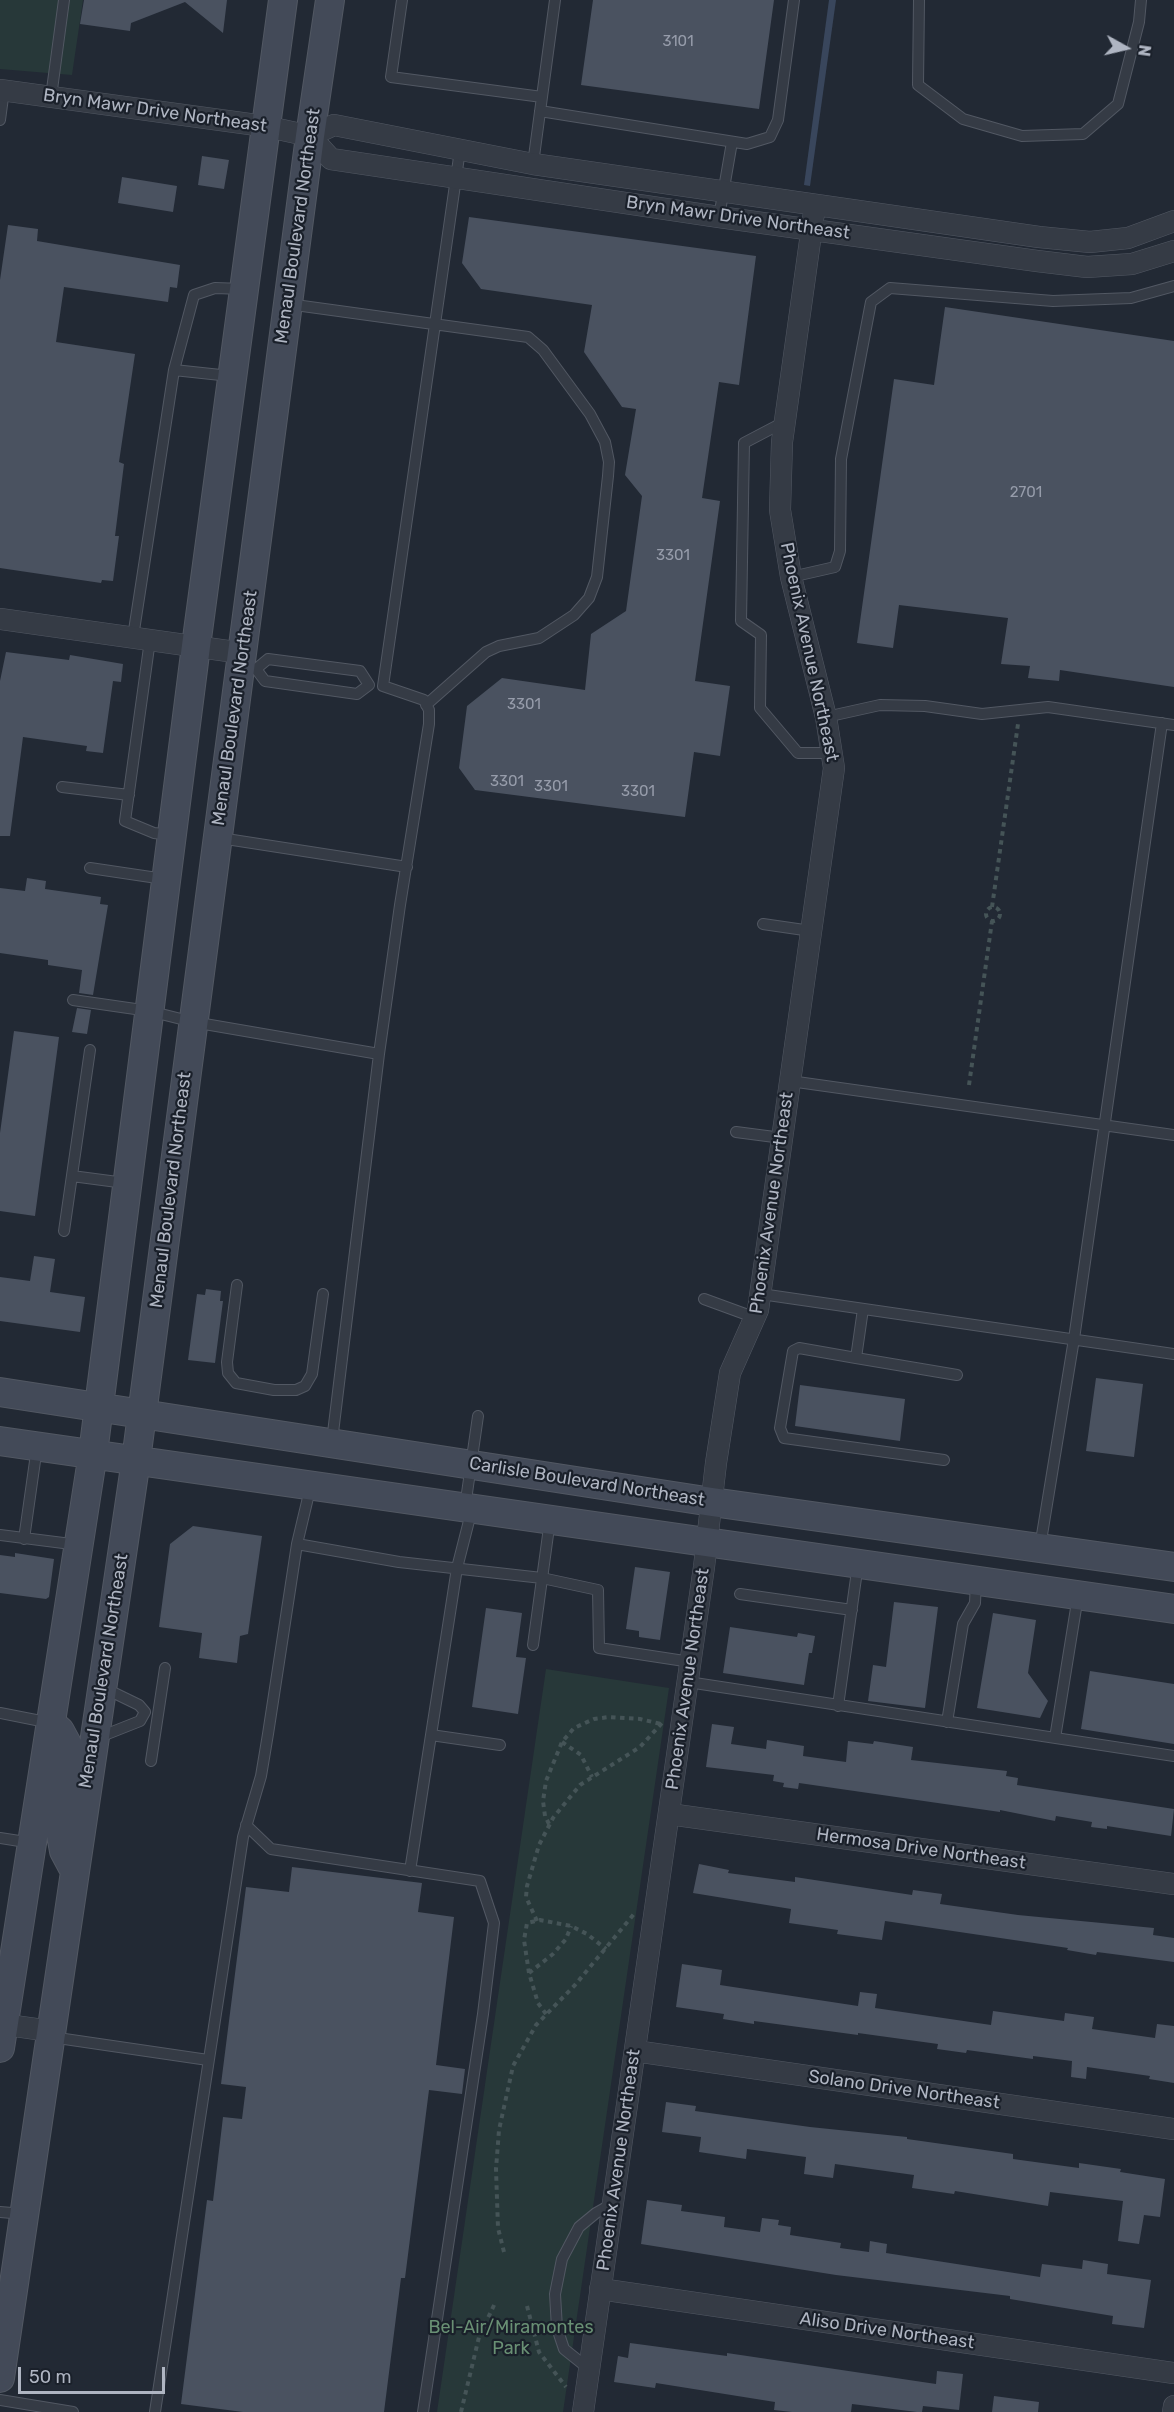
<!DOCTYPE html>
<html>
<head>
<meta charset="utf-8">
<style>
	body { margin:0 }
	#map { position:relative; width:1174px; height:2412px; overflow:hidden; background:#222934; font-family:Rubik,sans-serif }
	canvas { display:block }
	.north { position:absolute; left:1096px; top:18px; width:60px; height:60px; -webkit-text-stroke:4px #1a202a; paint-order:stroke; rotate:98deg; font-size:16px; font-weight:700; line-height:24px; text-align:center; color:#afb5c2 }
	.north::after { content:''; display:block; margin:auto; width:21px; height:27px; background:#afb5c2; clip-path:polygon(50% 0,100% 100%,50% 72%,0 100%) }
	.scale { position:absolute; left:18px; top:2367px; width:147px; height:27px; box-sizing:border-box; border:3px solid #afb5c2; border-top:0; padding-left:8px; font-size:18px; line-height:21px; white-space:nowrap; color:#afb5c2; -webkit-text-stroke:4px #1a202a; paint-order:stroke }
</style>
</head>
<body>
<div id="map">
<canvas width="1174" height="2412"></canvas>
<div class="north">N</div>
<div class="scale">50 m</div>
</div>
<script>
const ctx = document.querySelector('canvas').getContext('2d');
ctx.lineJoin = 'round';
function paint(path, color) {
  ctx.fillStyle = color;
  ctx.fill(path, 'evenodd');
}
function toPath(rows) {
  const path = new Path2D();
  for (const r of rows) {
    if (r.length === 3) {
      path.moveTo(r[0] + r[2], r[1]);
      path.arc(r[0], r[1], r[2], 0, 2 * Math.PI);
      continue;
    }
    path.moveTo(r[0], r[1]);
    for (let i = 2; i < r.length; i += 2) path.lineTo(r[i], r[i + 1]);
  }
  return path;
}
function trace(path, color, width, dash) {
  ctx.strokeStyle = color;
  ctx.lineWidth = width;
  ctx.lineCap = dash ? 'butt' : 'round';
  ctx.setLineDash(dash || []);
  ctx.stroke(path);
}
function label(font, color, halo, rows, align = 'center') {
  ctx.font = font + ' Rubik,sans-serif';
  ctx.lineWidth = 4.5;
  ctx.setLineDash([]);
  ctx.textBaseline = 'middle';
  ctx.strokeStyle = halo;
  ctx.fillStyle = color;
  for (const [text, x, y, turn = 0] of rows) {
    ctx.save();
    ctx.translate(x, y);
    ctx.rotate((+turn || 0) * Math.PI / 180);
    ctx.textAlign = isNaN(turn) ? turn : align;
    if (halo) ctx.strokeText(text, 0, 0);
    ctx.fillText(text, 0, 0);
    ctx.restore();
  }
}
paint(toPath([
	[0,0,83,0,72,75,0,69],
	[546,1669,669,1688,563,2412,437,2412]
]), '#273839');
paint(toPath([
	[829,0,836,0,810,186,804,185]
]), '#39465c');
paint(toPath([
	[84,0,227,0,223,33,185,2,131,23,130,31,80,24],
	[593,0,774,0,759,109,581,85],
	[202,156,229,160,224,189,198,185],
	[122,177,177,186,173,212,118,203],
	[469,217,756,256,739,385,719,382,702,498,720,501,695,681,730,686,720,756,694,752,685,817,475,790,459,768,467,706,502,678,585,690,591,634,626,611,642,496,625,475,636,409,622,407,584,352,592,305,481,289,462,263],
	[8,225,38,229,37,241,180,265,177,288,170,287,168,302,64,287,56,342,135,354,119,462,124,464,115,536,119,536,113,581,102,580,101,583,0,568,0,280],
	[945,307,1174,341,1174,687,1060,670,1059,681,1028,678,1030,666,1001,664,1008,618,899,605,893,648,857,643,894,379,934,385],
	[6,652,69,660,70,655,123,664,121,682,113,681,103,753,86,751,87,746,23,737,10,836,0,836,0,681],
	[27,878,46,881,45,889,101,897,100,904,108,905,93,995,79,993,82,970,48,965,48,960,0,953,0,888,25,891],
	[77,1008,91,1010,87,1034,72,1032],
	[14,1031,59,1037,35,1216,0,1211,0,1133],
	[34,1256,55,1259,50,1292,85,1297,80,1332,0,1321,0,1277,30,1281],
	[206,1289,221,1291,220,1301,223,1301,215,1363,188,1360,197,1294,205,1295],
	[1096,1378,1143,1384,1134,1457,1086,1451],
	[800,1385,905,1399,900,1441,795,1426],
	[193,1526,262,1536,248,1634,240,1636,237,1663,199,1658,202,1633,159,1627,170,1544],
	[15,1553,54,1559,49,1597,46,1599,0,1593,0,1555,15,1557],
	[635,1567,670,1572,660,1640,639,1637,639,1631,626,1629],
	[894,1602,938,1607,925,1708,868,1701,873,1665,886,1667],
	[486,1608,522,1613,516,1657,526,1658,518,1714,472,1707],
	[993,1613,1036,1620,1028,1673,1048,1701,1040,1718,977,1708],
	[730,1627,797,1637,798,1633,815,1636,812,1653,809,1653,804,1685,723,1673],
	[1090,1671,1174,1684,1174,1744,1081,1729],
	[712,1724,734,1727,731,1744,766,1749,767,1740,804,1746,803,1756,846,1762,848,1741,873,1744,874,1741,913,1747,911,1760,1007,1771,1006,1776,1018,1778,1017,1785,1174,1809,1171,1836,1107,1826,1107,1829,1091,1827,1092,1822,1056,1816,1055,1821,1000,1810,1000,1812,799,1783,798,1789,783,1787,784,1783,773,1781,774,1775,706,1767],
	[699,1864,729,1870,728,1873,795,1882,795,1877,912,1895,913,1890,942,1894,940,1904,1018,1915,1154,1928,1153,1935,1174,1938,1174,1962,1097,1952,1096,1955,1067,1950,1068,1948,885,1921,882,1940,837,1934,838,1930,789,1923,791,1909,693,1893],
	[292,1867,422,1883,418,1912,454,1917,436,2065,465,2069,462,2094,429,2090,405,2278,401,2278,384,2412,243,2412,181,2404,207,2200,213,2201,223,2117,242,2119,246,2087,221,2084,246,1887,289,1892],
	[682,1964,722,1970,720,1985,858,2006,860,1992,877,1994,875,2008,991,2025,993,2011,1064,2021,1065,2013,1094,2017,1092,2029,1155,2038,1157,2024,1174,2026,1174,2083,1149,2079,1150,2076,1087,2067,1086,2079,1071,2077,1072,2061,1033,2056,1033,2059,967,2050,966,2053,937,2049,938,2044,858,2033,858,2035,754,2021,754,2024,723,2019,724,2014,676,2007],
	[666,2102,696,2106,695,2111,810,2127,907,2137,907,2139,1013,2154,1013,2159,1079,2168,1079,2163,1121,2169,1120,2172,1165,2179,1160,2217,1144,2215,1139,2244,1118,2241,1123,2201,1050,2192,1048,2206,955,2191,954,2194,912,2188,914,2175,835,2164,833,2178,804,2174,806,2157,747,2149,746,2159,699,2152,701,2137,662,2132],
	[647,2200,682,2205,681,2211,725,2217,724,2227,760,2232,762,2218,779,2220,778,2225,791,2227,790,2235,841,2243,840,2248,869,2252,870,2241,887,2244,886,2253,1040,2277,1042,2264,1082,2269,1083,2260,1108,2264,1107,2274,1151,2280,1144,2328,1112,2324,1113,2316,1010,2299,1010,2296,836,2275,641,2244],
	[630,2343,727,2356,727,2353,936,2384,937,2371,963,2374,959,2410,923,2406,922,2412,917,2412,852,2404,851,2412,792,2412,774,2410,775,2402,656,2383,655,2388,614,2382,618,2356,628,2358],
	[994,2396,1039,2402,1038,2412,992,2412]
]), '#4a5260');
const lane = toPath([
	[402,0,391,77,542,97],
	[919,0,918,85,963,119,1022,136,1083,134,1118,104,1139,22,1141,0],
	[51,97,64,0],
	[540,111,747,144,770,137,778,120,794,0],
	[0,120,4,90],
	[533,164,555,0],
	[719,217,732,142],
	[288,304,528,337,543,350,590,414,605,442,609,462,608,476,597,577,589,598,574,615,539,638,499,646,486,652,426,705],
	[174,370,230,376],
	[784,422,744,443,741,621,761,635,760,708,798,753,831,753],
	[791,577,835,567,840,551,841,459,871,302,890,288,1053,301,1131,298,1174,286],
	[133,637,174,370,194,295,215,288,243,289],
	[150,640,125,821,154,833,171,835],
	[241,667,256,669,268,659,360,671,369,685,357,694,265,681,256,669],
	[826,717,880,705,925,706,982,714,1048,707,1174,725],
	[62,787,129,795],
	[220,838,407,867],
	[90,868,164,879],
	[763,924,811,931],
	[73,1000,149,1011,193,1022,379,1054],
	[790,1081,1174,1135],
	[736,1132,782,1138],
	[72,1176,125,1183],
	[64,1231,90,1050],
	[237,1285,227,1362,228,1373,236,1383,274,1390,296,1390,305,1386,312,1374,323,1294],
	[761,1294,1174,1354],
	[704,1299,756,1318],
	[863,1309,856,1358,799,1348,793,1351,780,1428,784,1438,944,1460],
	[856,1358,957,1375],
	[332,1441,379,1054,400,905,429,724,429,710,424,700,383,686,460,150],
	[311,1485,297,1544,399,1562,542,1578,598,1590,599,1648,691,1662],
	[465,1507,478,1416],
	[472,1509,457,1568,431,1735,500,1745],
	[0,1535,79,1545],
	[24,1539,37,1447],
	[1040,1547,1074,1339,1162,723],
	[740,1594,852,1610],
	[533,1645,550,1520],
	[688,1682,1174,1756],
	[838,1706,858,1564],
	[0,1713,51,1723],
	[947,1722,963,1624,975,1603,976,1581],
	[97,1738,140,1721,145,1712,139,1705,104,1688],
	[1055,1738,1078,1596],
	[151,1761,165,1668],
	[246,1825,271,1849,480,1881,494,1923,483,2014,423,2412],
	[0,1838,32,1843],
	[410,1871,431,1735],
	[51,2037,208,2060],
	[0,2212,24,2214],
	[589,2369,564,2349,557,2328,555,2294,562,2259,579,2227,596,2213,612,2204],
	[0,2400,73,2412],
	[155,2412,243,1837,261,1776,268,1734,297,1544]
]);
const street = toPath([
	[0,90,264,126,310,136,331,159,719,217,1037,261,1087,267,1132,264,1174,251],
	[310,136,334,125,533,164,1039,237,1090,242,1128,238,1174,221],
	[0,619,242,653],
	[669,1814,1174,1884],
	[0,2024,50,2031],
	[635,2051,1174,2129],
	[600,2289,1174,2373],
	[583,2412,704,1567,716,1463,730,1373,758,1310,834,768,826,717,791,577,780,510,782,442,815,205],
	[1173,2412,1174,2406]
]);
const secondary = toPath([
	[0,1392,712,1502,1174,1567],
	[0,1441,1174,1609],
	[51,1723,60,1731,67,1744,68,1764,60,1829,64,1851,72,1866],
	[0,2048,93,1453,196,646,283,0],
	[0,2378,136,1460,310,136,330,0]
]);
trace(lane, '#525863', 12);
trace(street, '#525863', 22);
trace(secondary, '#525863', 30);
trace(toPath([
	[992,907,1018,724],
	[993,914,7],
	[969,1085,992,921],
	[562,1742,581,1755,592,1777],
	[549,1824,545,1816,543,1801,546,1781,562,1742,574,1728,594,1719,609,1717,640,1719,661,1724],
	[537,1921,526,1897,527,1886,539,1845,553,1818,580,1785,640,1747,662,1723],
	[529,1973,553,1954,566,1939,571,1926],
	[546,2014,538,2003,529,1973,524,1940,527,1923,540,1920,571,1926,587,1934,606,1949],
	[504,2252,498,2228,496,2169,499,2130,513,2066,536,2025,575,1985,634,1914],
	[527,2306,539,2352,566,2387],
	[461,2412,479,2337,496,2301]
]), '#455457', 4, [4.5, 4.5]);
trace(lane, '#353b45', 10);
trace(street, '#353b45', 21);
trace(secondary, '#434a58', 28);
label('15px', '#969caa', null, [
	["3101",678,42],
	["2701",1026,493],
	["3301",673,556],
	["3301",524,705],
	["3301",507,782],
	["3301",551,787],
	["3301",638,792]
]);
label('18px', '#afb5c2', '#1a202a', [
	["Bryn Mawr Drive Northeast",155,111,8],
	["Bryn Mawr Drive Northeast",738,218,8],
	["Menaul Boulevard Northeast",298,226,-82],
	["Phoenix Avenue Northeast",809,652,78],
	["Menaul Boulevard Northeast",235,708,-82],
	["Menaul Boulevard Northeast",171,1190,-83],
	["Phoenix Avenue Northeast",772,1203,-82],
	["Carlisle Boulevard Northeast",587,1482,9],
	["Menaul Boulevard Northeast",104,1671,-81],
	["Phoenix Avenue Northeast",688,1679,-82],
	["Hermosa Drive Northeast",921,1849,8],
	["Solano Drive Northeast",904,2090,8],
	["Phoenix Avenue Northeast",619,2160,-82],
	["Aliso Drive Northeast",887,2331,8]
]);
label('18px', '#699074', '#1a202a', [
	["Bel-Air/Miramontes",511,2328],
	["Park",511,2349]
]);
</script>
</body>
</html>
